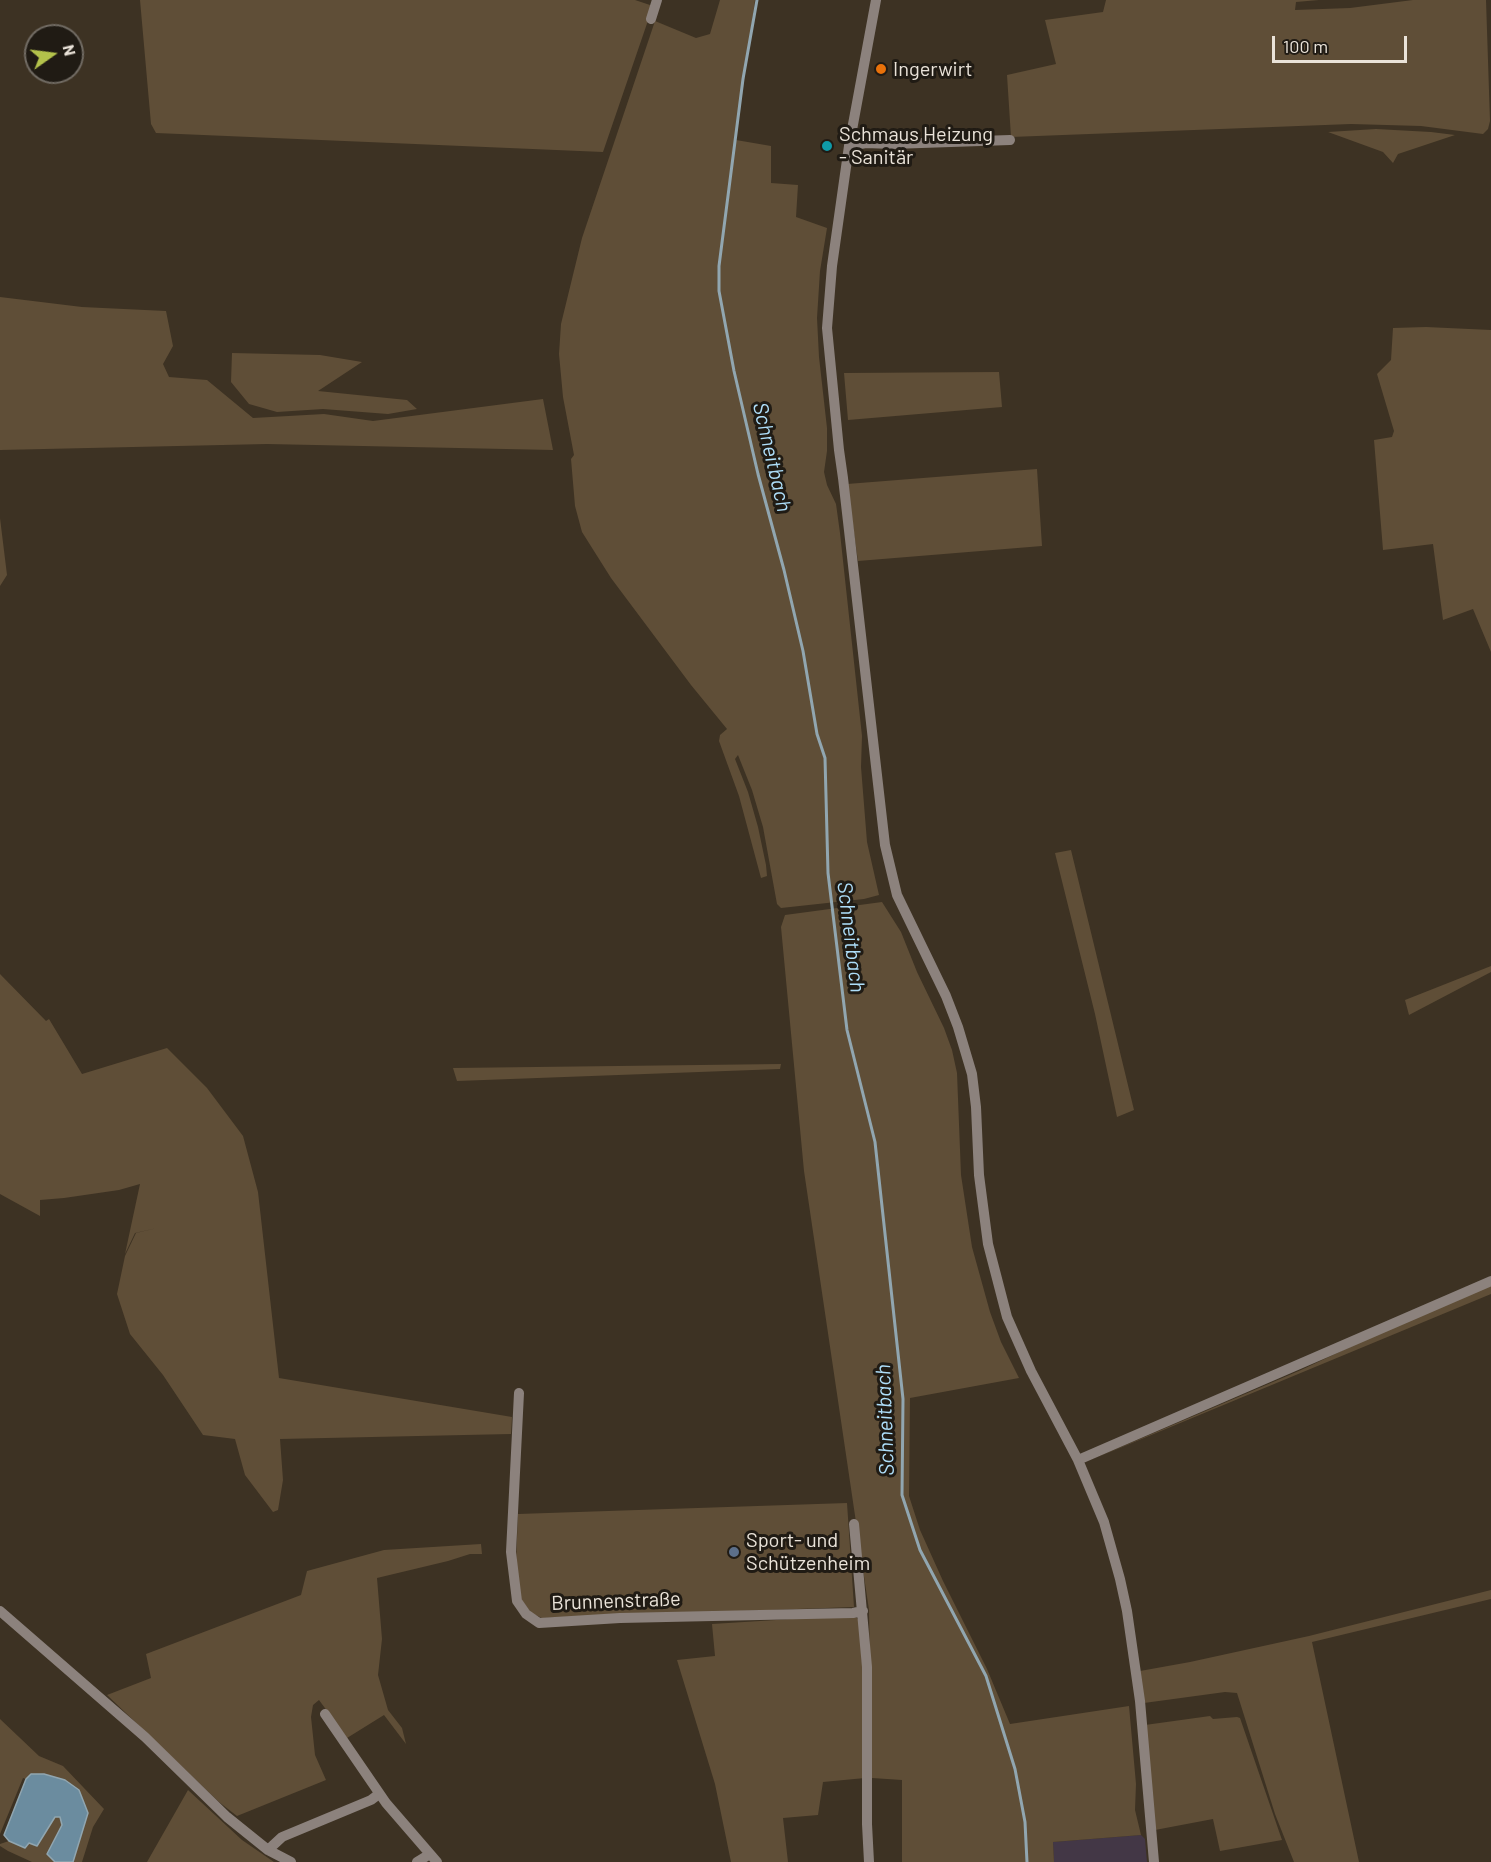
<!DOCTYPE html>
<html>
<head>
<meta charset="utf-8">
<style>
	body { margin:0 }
	#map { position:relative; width:1491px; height:1862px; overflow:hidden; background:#3d3223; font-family:Barlow,sans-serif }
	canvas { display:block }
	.north { position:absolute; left:24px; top:24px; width:60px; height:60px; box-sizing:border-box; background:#201b14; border:2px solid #716b63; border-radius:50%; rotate:76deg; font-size:16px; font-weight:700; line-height:24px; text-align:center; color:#eae3d9 }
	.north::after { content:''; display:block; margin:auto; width:21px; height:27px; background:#b3c24b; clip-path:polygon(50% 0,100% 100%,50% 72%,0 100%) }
	.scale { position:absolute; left:1272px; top:36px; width:135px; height:27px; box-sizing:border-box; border:3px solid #eae3d9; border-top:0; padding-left:8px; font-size:18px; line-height:21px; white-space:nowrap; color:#eae3d9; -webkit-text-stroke:4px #201b14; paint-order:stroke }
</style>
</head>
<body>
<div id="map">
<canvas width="1491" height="1862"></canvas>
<div class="north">N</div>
<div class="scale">100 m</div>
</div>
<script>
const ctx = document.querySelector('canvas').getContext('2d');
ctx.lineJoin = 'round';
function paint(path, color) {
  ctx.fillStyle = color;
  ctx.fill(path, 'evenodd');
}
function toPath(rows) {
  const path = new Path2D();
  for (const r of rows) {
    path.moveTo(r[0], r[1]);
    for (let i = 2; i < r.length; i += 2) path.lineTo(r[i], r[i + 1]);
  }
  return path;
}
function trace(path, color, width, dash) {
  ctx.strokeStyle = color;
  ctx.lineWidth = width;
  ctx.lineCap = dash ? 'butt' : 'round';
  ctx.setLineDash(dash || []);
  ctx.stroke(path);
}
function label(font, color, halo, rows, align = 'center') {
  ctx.font = font + ' Barlow,sans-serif';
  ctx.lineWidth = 6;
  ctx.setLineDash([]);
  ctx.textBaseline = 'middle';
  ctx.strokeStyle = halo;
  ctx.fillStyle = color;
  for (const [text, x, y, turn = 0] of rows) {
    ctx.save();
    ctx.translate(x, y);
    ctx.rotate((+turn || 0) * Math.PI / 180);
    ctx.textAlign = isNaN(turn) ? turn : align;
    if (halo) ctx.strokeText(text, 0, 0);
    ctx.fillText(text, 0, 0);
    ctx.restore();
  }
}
paint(toPath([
	[1141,1835,1145,1839,1147,1862,1054,1862,1053,1842]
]), '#433746');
paint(toPath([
	[140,0,635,0,653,6,603,152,156,133,151,124],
	[720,0,755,0,736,140,771,146,771,183,798,185,796,217,827,228,820,271,817,318,819,357,827,428,827,451,824,472,827,485,836,504,840,533,862,736,861,767,867,842,879,895,864,899,781,908,777,904,763,827,752,790,738,755,735,759,748,792,758,827,766,865,767,876,761,878,739,796,719,741,720,735,727,729,691,685,611,578,582,532,575,506,571,459,574,455,563,397,559,354,561,324,582,238,655,21,696,38,710,34],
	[1106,0,1319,0,1296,2,1295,10,1350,8,1413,0,1486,0,1490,121,1488,129,1483,134,1421,126,1351,124,1011,137,1007,75,1056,64,1045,20,1103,12],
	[1376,129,1431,132,1455,135,1398,154,1393,163,1383,152,1328,132],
	[0,297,82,307,166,311,173,346,163,364,169,377,207,380,253,418,324,414,373,421,543,399,553,450,267,444,0,450],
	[1426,327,1491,330,1491,652,1473,609,1443,620,1433,544,1383,550,1374,440,1392,437,1394,431,1377,374,1391,360,1393,328],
	[232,353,320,355,362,362,318,391,407,400,417,409,388,414,323,409,277,412,249,404,231,382],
	[999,372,1002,407,848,420,844,373],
	[1037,469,1042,546,858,561,847,484],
	[0,518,7,575,0,586],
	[1071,850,1134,1110,1117,1117,1095,1014,1055,853],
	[882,902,901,932,917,972,944,1028,952,1050,957,1073,961,1175,972,1247,990,1312,1001,1342,1019,1378,910,1398,909,1496,920,1530,943,1581,987,1669,1010,1724,1129,1706,1136,1784,1135,1810,1141,1835,1053,1842,1054,1862,902,1862,902,1780,872,1778,869,1610,804,1171,781,927,785,915],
	[1491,966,1491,972,1409,1015,1405,1000],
	[0,974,46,1021,49,1019,82,1074,167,1048,207,1088,243,1136,258,1192,279,1378,512,1417,511,1434,280,1439,283,1480,278,1510,273,1512,245,1475,235,1439,203,1435,163,1375,130,1334,117,1294,125,1256,136,1233,157,1228,135,1233,125,1254,140,1184,119,1190,64,1198,40,1200,40,1216,0,1194],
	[781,1064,780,1069,457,1081,453,1068],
	[1491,1285,1491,1294,1091,1460,1301,1370,1384,1331],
	[847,1503,854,1607,542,1618,531,1613,521,1599,516,1563,518,1514],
	[481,1544,482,1554,470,1554,448,1561,377,1578,382,1639,378,1675,388,1710,402,1728,406,1744,384,1715,347,1738,319,1700,313,1705,311,1717,315,1755,326,1780,237,1816,219,1802,107,1695,151,1678,146,1654,301,1595,307,1571,384,1550],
	[1491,1590,1491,1599,1312,1642,1359,1862,1294,1862,1275,1814,1237,1693,1225,1692,1144,1703,1140,1671,1190,1662,1309,1636],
	[824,1617,852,1617,857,1618,861,1623,865,1778,823,1782,818,1815,783,1818,788,1862,731,1862,715,1784,677,1660,715,1656,712,1624],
	[1210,1716,1213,1719,1237,1717,1240,1718,1282,1840,1220,1851,1213,1819,1155,1830,1145,1725],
	[0,1719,39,1756,63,1766,104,1809,93,1827,82,1862,73,1862,88,1813,79,1790,31,1774,26,1779,23,1778,0,1834],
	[188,1790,242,1840,274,1862,147,1862],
	[55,1817,60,1817,62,1825,47,1854,55,1862,32,1862,8,1851,0,1846,0,1844,9,1841,25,1848,29,1843,37,1846]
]), '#5f4e37');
const water = toPath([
	[31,1774,44,1774,65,1780,79,1790,88,1813,73,1862,55,1862,47,1854,62,1825,60,1817,55,1817,37,1846,29,1843,25,1848,9,1841,4,1835,26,1779,31,1774]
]);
paint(water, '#6b8c9f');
trace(water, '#91a6b0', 1.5);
trace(toPath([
	[757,0,743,79,719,266,719,291,734,371,758,474,784,570,803,651,817,734,825,758,828,873,847,1030,875,1142,903,1399,902,1495,920,1550,986,1676,1015,1769,1025,1822,1027,1862]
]), '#91a6b0', 3);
trace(toPath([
	[876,0,849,146,832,266,827,328,839,450,843,478,885,845,897,895,946,996,958,1027,972,1074,976,1107,979,1175,988,1244,1007,1317,1031,1371,1078,1460,1104,1522,1120,1579,1127,1611,1140,1701,1154,1862],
	[651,19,657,0],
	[849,146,866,143,892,144,1010,140],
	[519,1393,511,1552,517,1601,526,1614,539,1623,620,1618,853,1613,863,1611],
	[1078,1460,1491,1281],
	[854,1524,867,1667,867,1824,869,1862],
	[0,1611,145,1737,227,1817,268,1850,291,1862],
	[325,1714,386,1803,437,1862],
	[268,1850,282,1837,371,1800,379,1794],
	[417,1862,430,1854]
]), '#8c827d', 10);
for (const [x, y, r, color] of [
	[881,69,6,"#e8710a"],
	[827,146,6,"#0f9aa8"],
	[734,1552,6,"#5c6f8a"]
]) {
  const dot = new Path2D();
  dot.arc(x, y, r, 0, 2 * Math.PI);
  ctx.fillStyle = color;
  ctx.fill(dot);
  trace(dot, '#201b14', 2);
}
label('20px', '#eae3d9', '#201b14', [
	["Ingerwirt",893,69],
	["Schmaus Heizung",839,134],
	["- Sanitär",839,157],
	["Sport- und",746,1540],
	["Schützenheim",746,1563]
], 'left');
label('20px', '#eae3d9', '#201b14', [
	["Brunnenstraße",616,1601,-2]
]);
label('italic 21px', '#aedef9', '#201b14', [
	["Schneitbach",772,457,77],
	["Schneitbach",851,937,83],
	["Schneitbach",885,1420,-92]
]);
</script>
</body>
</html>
